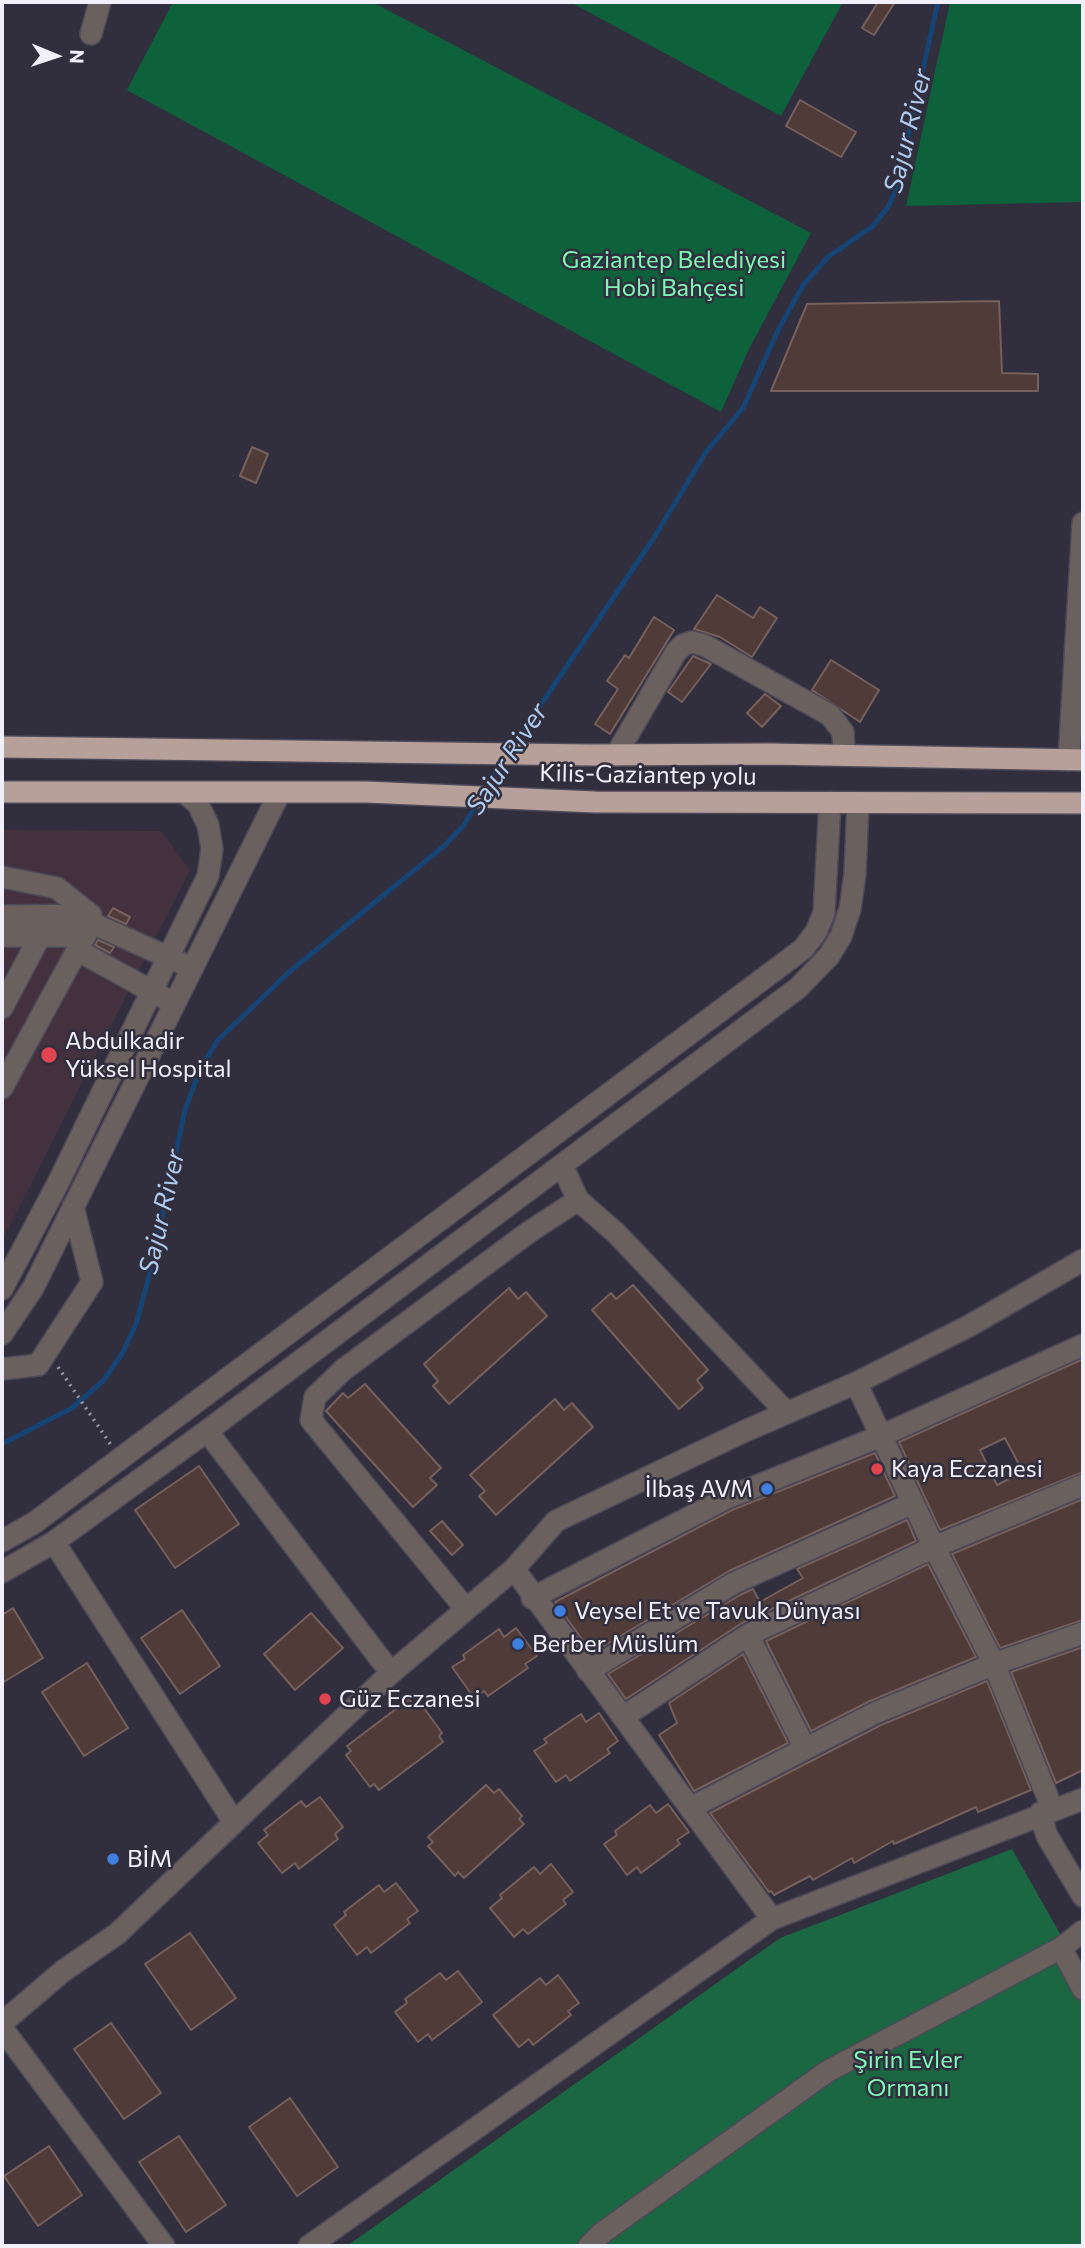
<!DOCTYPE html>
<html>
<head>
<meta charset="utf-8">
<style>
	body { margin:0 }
	#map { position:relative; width:1085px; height:2248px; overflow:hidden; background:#312e3e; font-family:Commissioner,sans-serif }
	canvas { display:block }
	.frame { position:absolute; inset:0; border:4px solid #f1effa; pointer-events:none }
	.north { position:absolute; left:21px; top:21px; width:70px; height:70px; -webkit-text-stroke:5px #312e3e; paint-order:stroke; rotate:92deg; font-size:19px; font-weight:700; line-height:28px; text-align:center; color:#f1effa }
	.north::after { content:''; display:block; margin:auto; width:24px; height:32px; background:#f1effa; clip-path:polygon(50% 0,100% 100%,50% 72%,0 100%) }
</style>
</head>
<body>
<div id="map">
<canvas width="1085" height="2248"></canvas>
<div class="frame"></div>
<div class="north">N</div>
</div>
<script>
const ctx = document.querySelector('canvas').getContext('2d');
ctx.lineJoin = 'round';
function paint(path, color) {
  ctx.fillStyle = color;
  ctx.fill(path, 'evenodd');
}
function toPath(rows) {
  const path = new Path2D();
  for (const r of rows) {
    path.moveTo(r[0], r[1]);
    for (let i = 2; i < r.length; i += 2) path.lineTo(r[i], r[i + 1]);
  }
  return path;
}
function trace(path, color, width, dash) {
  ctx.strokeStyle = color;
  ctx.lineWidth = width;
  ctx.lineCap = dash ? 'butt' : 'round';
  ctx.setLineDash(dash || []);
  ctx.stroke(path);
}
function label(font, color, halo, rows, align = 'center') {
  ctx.font = font + ' Commissioner,sans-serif';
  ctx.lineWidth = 5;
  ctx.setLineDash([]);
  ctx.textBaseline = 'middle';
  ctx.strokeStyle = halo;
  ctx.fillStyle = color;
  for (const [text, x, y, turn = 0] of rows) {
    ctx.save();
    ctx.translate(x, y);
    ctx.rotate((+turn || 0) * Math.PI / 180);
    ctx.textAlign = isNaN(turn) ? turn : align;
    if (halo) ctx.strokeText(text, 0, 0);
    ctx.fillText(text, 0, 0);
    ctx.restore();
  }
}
paint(toPath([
	[2,830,161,831,190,870,2,1241]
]), '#43323d');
paint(toPath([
	[173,2,372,2,811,233,749,349,721,412,127,90],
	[570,2,843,2,781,116],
	[950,2,1083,2,1083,202,906,206]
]), '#0d613b');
paint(toPath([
	[1012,1849,1083,1974,1083,2246,347,2246,780,1938]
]), '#1a6741');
trace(toPath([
	[511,749,655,536,706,452,743,408,778,330,804,284,828,257,873,226,888,207,896,190,938,2],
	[485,791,504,760],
	[2,1444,72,1408,103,1381,122,1354,136,1324,150,1273,185,1110,200,1070,217,1041,289,972,444,846,464,825,478,802]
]), '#164474', 5);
const building = toPath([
	[878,2,895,2,874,35,862,28,878,2],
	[800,100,856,132,841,157,786,126,800,100],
	[999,301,1002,373,1038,374,1038,391,771,391,807,304,999,301],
	[252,447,268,454,256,483,240,476,252,447],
	[717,595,753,618,760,607,777,618,752,657,720,637,694,629,717,595],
	[654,617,674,630,610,734,595,724,618,689,607,681,625,655,629,658,654,617],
	[693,656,711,664,682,702,668,692,693,656],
	[831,660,879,690,860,722,812,690,831,660],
	[765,694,781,706,762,727,747,713,765,694],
	[113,908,130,917,126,924,108,916,113,908],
	[98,940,114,947,110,953,95,945,98,940],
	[633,1285,708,1370,697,1380,703,1388,679,1409,592,1310,611,1293,616,1299,633,1285],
	[509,1288,518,1299,526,1292,547,1316,449,1404,433,1386,438,1381,424,1364,509,1288],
	[1083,1359,1083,1472,940,1530,899,1442,1083,1359],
	[1005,1438,1023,1472,997,1485,980,1450,1005,1438],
	[365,1384,441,1468,430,1478,437,1485,413,1507,326,1411,343,1393,348,1398,365,1384],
	[555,1399,564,1410,572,1403,593,1427,496,1515,479,1496,485,1491,470,1475,555,1399],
	[875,1453,895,1496,729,1571,592,1653,555,1602,732,1510,875,1453],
	[199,1466,239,1524,175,1568,135,1510,199,1466],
	[1083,1499,1083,1620,1000,1648,952,1554,1083,1499],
	[907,1520,916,1541,742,1623,626,1699,608,1674,740,1595,753,1589,760,1602,803,1578,797,1569,907,1520],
	[442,1521,463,1545,452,1555,430,1531,442,1521],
	[928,1564,976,1657,870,1701,811,1731,766,1641,928,1564],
	[13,1608,43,1658,2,1683,2,1615,13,1608],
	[182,1610,220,1666,180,1694,141,1638,182,1610],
	[311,1613,343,1648,295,1690,264,1654,311,1613],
	[516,1628,537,1656,525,1664,528,1668,488,1696,484,1691,474,1698,452,1667,465,1659,463,1655,499,1629,504,1637,516,1628],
	[1083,1647,1083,1770,1056,1783,1011,1672,1083,1647],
	[743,1654,788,1743,694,1791,659,1735,677,1723,669,1703,743,1654],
	[87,1663,128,1728,84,1756,42,1692,87,1663],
	[987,1681,1031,1790,978,1812,976,1807,894,1844,893,1841,854,1863,852,1858,813,1880,810,1876,774,1895,771,1891,769,1892,710,1813,881,1725,987,1681],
	[409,1699,416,1708,421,1704,442,1733,439,1736,443,1742,379,1790,374,1784,370,1787,346,1755,351,1751,347,1746,409,1699],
	[599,1713,618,1741,607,1749,610,1753,570,1781,566,1775,556,1782,534,1751,547,1743,544,1739,581,1714,586,1722,599,1713],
	[486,1785,494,1793,499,1789,522,1816,519,1819,524,1824,464,1878,458,1872,455,1876,428,1846,433,1842,428,1837,486,1785],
	[320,1797,343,1827,335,1834,338,1839,299,1869,295,1863,282,1873,258,1843,268,1835,264,1830,301,1801,306,1807,320,1797],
	[668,1804,689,1832,677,1840,680,1844,641,1873,637,1867,627,1875,604,1844,617,1835,615,1831,650,1805,656,1813,668,1804],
	[551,1864,573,1892,563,1900,566,1904,528,1934,523,1929,514,1937,490,1908,502,1898,500,1895,534,1867,540,1874,551,1864],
	[396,1883,418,1911,407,1919,410,1923,371,1953,367,1947,357,1955,334,1925,346,1915,344,1912,379,1885,384,1892,396,1883],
	[190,1933,236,1998,191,2030,145,1964,190,1933],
	[458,1971,482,2002,432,2040,428,2034,418,2042,395,2012,407,2003,405,1999,440,1973,446,1980,458,1971],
	[558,1975,579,2003,568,2011,571,2015,533,2045,529,2039,519,2047,493,2015,540,1978,546,1985,558,1975],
	[111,2023,161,2093,124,2119,74,2049,111,2023],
	[290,2098,338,2167,297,2196,249,2127,290,2098],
	[179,2136,226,2205,186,2232,139,2162,179,2136],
	[49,2146,82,2195,38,2226,4,2176,49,2146]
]);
paint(building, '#4f3b37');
trace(building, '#75605b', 2);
const minor = toPath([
	[91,34,100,2],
	[616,755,676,652,683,645,692,642,704,645,830,715,843,732,844,755],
	[1069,760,1083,523],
	[2,877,57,888,91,915],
	[2,916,91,915,92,923,2,1088],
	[92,923,181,963],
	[2,936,85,936],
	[77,950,164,998],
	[2,1008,40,936],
	[562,1165,578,1200,616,1233,787,1413],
	[2,1289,58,1183,208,876,212,849,208,825,198,804,184,792],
	[2,1334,33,1288,280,792],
	[2,1369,38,1365,92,1282,73,1207],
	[856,1383,934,1547,994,1664,1052,1808],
	[207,1431,391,1673],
	[2,1541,34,1523,803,949,816,932,824,913,830,802],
	[54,1542,234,1822],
	[514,1569,772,1919],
	[2,1572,54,1542,207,1431,798,988,829,956,841,936,850,909,855,874,858,803],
	[532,1598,727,1498,881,1436,1083,1345],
	[465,1608,311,1420,315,1397,343,1370,529,1232,578,1200],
	[748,1635,805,1748],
	[588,1671,734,1583,913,1503],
	[623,1717,748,1635,934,1547,1083,1485],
	[692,1807,875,1713,994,1664,1083,1633],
	[1040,1813,1047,1836,1083,1896],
	[1061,1948,1083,1989],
	[2,2023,63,1971,117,1934,391,1673,514,1569,556,1521,745,1431,856,1383,969,1326,1083,1260],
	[2,2028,164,2246],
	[309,2246,772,1919,1083,1799],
	[589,2246,602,2233,828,2071,1061,1948,1083,1931]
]);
const highway = toPath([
	[2,747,591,755,770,754,1083,760],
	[2,792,366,792,595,802,1083,803]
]);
trace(minor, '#4c4958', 24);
trace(highway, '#4c4958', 24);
trace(toPath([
	[58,1367,111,1445]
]), '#9794a2', 3.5, [2, 5]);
trace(minor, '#6a605e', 21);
trace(highway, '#b7a09a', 21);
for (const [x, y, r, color] of [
	[49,1055,9,"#e0444e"],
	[877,1469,7,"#e0444e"],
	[767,1489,7,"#3f7fe0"],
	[560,1611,7,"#3f7fe0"],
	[518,1644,7,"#3f7fe0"],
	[325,1699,7,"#e0444e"],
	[113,1859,7,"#3f7fe0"]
]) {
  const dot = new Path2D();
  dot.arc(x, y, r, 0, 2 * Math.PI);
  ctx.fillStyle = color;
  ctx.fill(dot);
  trace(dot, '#312e3e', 2.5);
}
label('24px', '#7cfab5', '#312e3e', [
	["Gaziantep Belediyesi",674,260],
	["Hobi Bahçesi",674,288],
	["Şirin Evler",908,2060],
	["Ormanı",908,2088]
]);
label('24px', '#f1effa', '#312e3e', [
	["Kilis-Gaziantep yolu",648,775,1]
]);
label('24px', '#f1effa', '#312e3e', [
	["Abdulkadir",65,1041],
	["Yüksel Hospital",65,1069],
	["Kaya Eczanesi",891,1469],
	["İlbaş AVM",753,1489,"right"],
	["Veysel Et ve Tavuk Dünyası",574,1611],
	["Berber Müslüm",532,1644],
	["Güz Eczanesi",339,1699],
	["BİM",127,1859]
], 'left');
label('italic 26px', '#adcbef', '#312e3e', [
	["Sajur River",908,131,-76],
	["Sajur River",507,759,-57],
	["Sajur River",162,1212,-77]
]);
</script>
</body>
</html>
